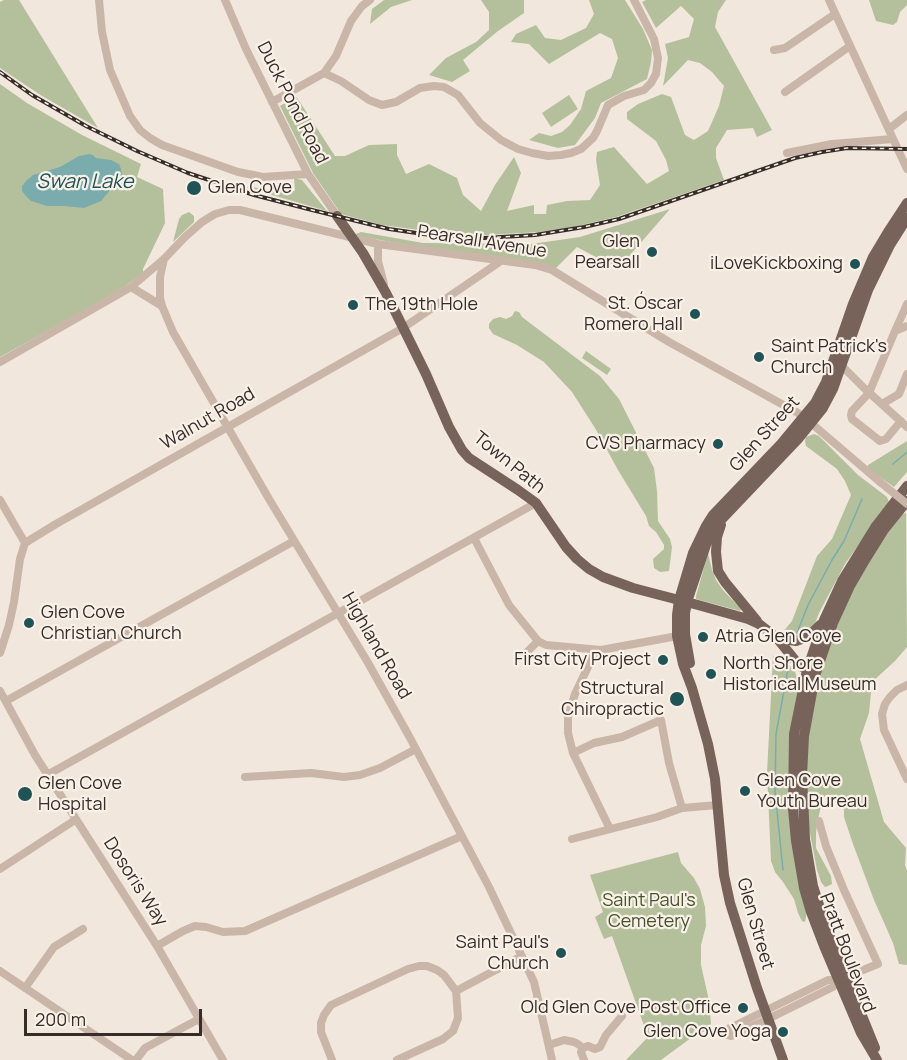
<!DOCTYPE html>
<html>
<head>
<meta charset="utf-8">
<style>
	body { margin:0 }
	#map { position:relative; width:907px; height:1060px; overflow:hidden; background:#f1e7dc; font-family:Manrope,sans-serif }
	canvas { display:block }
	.scale { position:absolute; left:24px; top:1009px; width:178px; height:27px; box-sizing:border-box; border:3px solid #362c28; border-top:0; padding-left:8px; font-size:18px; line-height:21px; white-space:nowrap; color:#362c28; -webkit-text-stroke:4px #f9f1e8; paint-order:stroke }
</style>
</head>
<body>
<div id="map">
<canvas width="907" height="1060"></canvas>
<div class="scale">200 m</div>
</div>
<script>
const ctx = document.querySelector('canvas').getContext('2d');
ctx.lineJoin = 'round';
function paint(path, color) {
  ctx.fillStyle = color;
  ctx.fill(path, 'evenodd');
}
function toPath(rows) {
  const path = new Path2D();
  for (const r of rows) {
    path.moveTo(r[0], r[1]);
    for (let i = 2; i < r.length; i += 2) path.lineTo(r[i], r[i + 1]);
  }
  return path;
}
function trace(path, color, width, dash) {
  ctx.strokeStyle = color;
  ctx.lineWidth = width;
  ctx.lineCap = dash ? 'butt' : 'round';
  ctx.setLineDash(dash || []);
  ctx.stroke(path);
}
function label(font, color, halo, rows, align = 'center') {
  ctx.font = font + ' Manrope,sans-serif';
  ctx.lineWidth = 4.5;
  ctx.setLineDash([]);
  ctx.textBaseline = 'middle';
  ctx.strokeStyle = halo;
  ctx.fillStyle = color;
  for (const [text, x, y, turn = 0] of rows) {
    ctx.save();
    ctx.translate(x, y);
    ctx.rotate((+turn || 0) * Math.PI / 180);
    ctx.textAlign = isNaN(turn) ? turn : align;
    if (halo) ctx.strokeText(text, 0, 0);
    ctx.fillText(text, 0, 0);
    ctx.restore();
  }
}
paint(toPath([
	[4,0,19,0,98,128,42,96,0,68,0,2],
	[384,0,412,0,391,7,370,24,372,9],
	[481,0,524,0,524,13,498,31,463,60,470,71,452,82,429,75,446,58,476,42,489,30,489,12],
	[589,0,625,0,643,29,652,50,651,62,647,79,601,103,595,118,575,145,558,148,529,140,539,133,551,136,562,132,570,125,581,109,586,91,611,78,618,58,612,39,600,33,549,64,529,44,511,42,516,34,536,25,545,38,561,40,586,28,594,14],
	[646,0,726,0,718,12,715,27,772,130,757,137,753,128,727,130,716,148,716,158,724,180,616,217,569,228,539,232,486,235,434,232,382,225,341,214,313,173,280,106,296,96,335,156,345,156,369,145,397,144,397,155,406,174,429,164,457,178,463,195,481,211,495,185,514,157,521,173,507,211,534,205,534,214,546,214,547,205,567,201,590,200,600,185,596,160,597,152,614,147,647,184,669,171,666,160,656,141,627,119,627,112,638,104,662,94,671,97,685,135,694,140,708,131,719,106,724,86,712,72,700,63,688,60,663,86,668,58,665,44,689,37,694,19,681,6,656,28,642,2],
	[869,0,907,0,907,5,900,12,897,22,893,25,876,21],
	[0,84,27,103,82,135,141,164,137,177,163,189,165,223,143,269,143,273,117,292,0,357],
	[569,95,578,109,551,127,542,113],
	[294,178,302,180,327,211,241,186,276,190,295,191],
	[670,209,618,269,577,247,553,271,358,236,356,234,361,232,423,243,531,244,580,237],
	[189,212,194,216,194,222,173,242,179,219,182,215],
	[515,311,519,312,522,317,600,376,619,399,654,468,657,491,658,521,670,539,672,547,669,571,660,572,654,568,653,559,664,549,664,545,656,532,649,526,646,516,618,470,595,428,572,392,544,362,517,345,493,334,489,328,489,324,493,319,500,317,506,319,512,316],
	[586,351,611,369,607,375,582,358],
	[814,434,819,436,858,475,887,497,889,502,845,564,819,613,813,628,798,638,781,635,782,633,792,621,817,556,832,539,851,495,845,481,837,469,806,446,805,441,806,437],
	[907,441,907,472,894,487,877,475,868,468,868,465],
	[906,513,907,647,895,661,872,682,869,713,860,739,884,822,906,848,905,865,907,871,907,965,899,964,893,943,874,900,853,844,844,817,844,811,842,803,833,795,826,795,823,798,818,819,816,833,816,848,831,876,832,884,828,886,825,887,821,882,817,870,807,818,807,729,817,679,842,610,881,541,902,514],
	[708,553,712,570,716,580,723,590,741,609,740,611,696,599,696,596],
	[781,655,795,672,798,680,792,768,807,912,805,922,802,921,798,913,794,899,783,882,775,872,771,861,767,773,773,656],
	[678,852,681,863,694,878,700,889,705,907,706,926,701,945,701,965,708,996,711,1023,709,1030,695,1035,661,1060,626,1060,648,1037,612,936,604,939,595,917,603,912,590,875]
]), '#b4c09c');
paint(toPath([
	[89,154,93,155,96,158,111,160,119,164,121,169,122,176,101,201,84,208,64,206,47,206,31,201,26,196,22,191,22,186,26,181,33,175,60,167,79,156]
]), '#7bacad');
trace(toPath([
	[893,464,907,452],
	[797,633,808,605,832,560,844,541,862,499],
	[783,870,775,791,776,734,788,669]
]), '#7bacad', 1.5);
trace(toPath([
	[99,0,102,32,110,70,130,116,140,130,150,138,162,145,238,172,263,177,308,174],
	[225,0,246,49,308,174,337,216],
	[829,0,907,169],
	[774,50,785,48,835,14],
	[324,73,341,81,369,100,382,105,396,102,420,88,434,86,444,87,458,95,480,123,501,140,518,149,532,153,548,156,561,155,571,153,581,149,593,138,597,131,608,105,624,96,644,90,651,83,656,74,658,58,654,39,634,0],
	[785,92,850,46],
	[272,102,324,73,336,56,351,21,362,6,370,0],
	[889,129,907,115],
	[787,153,832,144,893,139],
	[378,244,378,261,384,284],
	[164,259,160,277,160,298,162,306,173,332,269,499,367,661,409,736,489,887,534,982,552,1060],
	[131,287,162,306],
	[895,331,907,304],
	[0,362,131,287,164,259,185,237,202,222,215,214,229,210,240,210,378,244,535,265,552,270,669,342,798,413,811,423,880,482],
	[837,363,841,365,864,388,907,427],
	[882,404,899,394,907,374],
	[901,421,886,439,880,441,852,419,851,415,852,411,869,393,895,331,907,326],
	[0,500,25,543],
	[474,538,509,605,538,641,546,645,601,650,683,635],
	[596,650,575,694,568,717,568,733,573,753,610,829],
	[0,653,9,625,14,602,20,559,25,543,56,524,403,328,501,261],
	[525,654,538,641],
	[907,685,897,690,890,697,885,704,882,714,884,730,907,779],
	[0,691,35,755,157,946,223,1060],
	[6,701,294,541],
	[573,753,594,743,622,737,661,720,669,763,682,808],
	[47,775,536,503],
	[245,777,311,773,344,777,360,775,380,768,416,749],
	[572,839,657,817,682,808,718,805],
	[0,869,75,820],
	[157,946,183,931,195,926,206,927,223,932,245,931,462,836],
	[0,971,132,1060],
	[25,988,54,947,83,929],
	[456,991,522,956],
	[725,1034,728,1029,828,980,838,980,878,964,844,890,826,846,819,821],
	[725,1034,731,1036,768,1019,833,987,838,980],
	[549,1045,564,1040,574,1042,578,1044,583,1048,581,1052,584,1060],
	[583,1048,588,1046,595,1049,600,1047,606,1035,622,1016],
	[136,1060,145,1048,199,1019],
	[332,1060,321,1032,321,1023,324,1015,331,1005,408,969,419,966,427,966,437,970,444,975,456,991,458,1018,453,1031,443,1039,397,1060]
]), '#c9b6a8', 8);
trace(toPath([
	[337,216,363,253,386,293,426,374,449,427,462,450,469,458,518,490,536,503,566,547,577,559,589,569,603,577,633,588,698,605,748,619,759,624,777,638,798,664,815,676],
	[721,525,717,537,716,552,718,571,725,582,757,621],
	[777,638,796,641,808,637,820,625],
	[690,663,685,634,685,613,687,602,708,539,721,520,798,439,823,408,833,389,868,290,890,245,907,218],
	[875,1048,826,927,813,886,805,839,802,776,804,736,815,676,833,623,850,586,865,560,883,531,907,501],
	[783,1060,757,988,730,903,724,875,715,779,708,744,692,688,683,664,677,636,677,615,679,600,693,553,706,526,713,515,781,444,815,403,826,382,853,304,873,257,888,232,907,203],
	[877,1060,861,1033,824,946,811,912,804,888,796,841,793,809,794,734,807,670,824,620,842,581,876,526,907,486]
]), '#776359', 10);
const rail = toPath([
	[0,72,32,95,86,126,137,151,188,173,254,195,312,210,389,229,437,236,484,238,535,235,584,227,619,219,795,158,822,152,847,148,907,149]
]);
trace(rail, '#362c28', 4);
trace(rail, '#f9f1e8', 1.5, [4.5]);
trace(toPath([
	[880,482,907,504]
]), '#c9b6a8', 8);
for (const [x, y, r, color] of [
	[194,188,8,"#1f5356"],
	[652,252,6,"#1f5356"],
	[855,264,6,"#1f5356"],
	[353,305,6,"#1f5356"],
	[695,314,6,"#1f5356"],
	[759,357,6,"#1f5356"],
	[718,444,6,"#1f5356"],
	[29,623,6,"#1f5356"],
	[703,637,6,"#1f5356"],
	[663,660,6,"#1f5356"],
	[711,674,6,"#1f5356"],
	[677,699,8,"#1f5356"],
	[745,791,6,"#1f5356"],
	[25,794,8,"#1f5356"],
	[561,953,6,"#1f5356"],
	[743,1008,6,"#1f5356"],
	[783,1032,6,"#1f5356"]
]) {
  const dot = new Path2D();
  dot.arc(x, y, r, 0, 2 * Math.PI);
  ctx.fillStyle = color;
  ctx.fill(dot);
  trace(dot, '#f9f1e8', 2);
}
label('18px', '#362c28', '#f9f1e8', [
	["Duck Pond Road",292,103,63],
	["Pearsall Avenue",482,242,9],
	["Walnut Road",208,419,-30],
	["Glen Street",765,434,-48],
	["Town Path",509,463,39],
	["Highland Road",376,646,60],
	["Dosoris Way",135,882,57],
	["Glen Street",755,924,74],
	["Pratt Boulevard",847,953,69]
]);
label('18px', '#362c28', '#f9f1e8', [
	["Glen Cove",208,188,"left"],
	["Glen",640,242],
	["Pearsall",640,263],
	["iLoveKickboxing",843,264],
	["St. Óscar",683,304],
	["Romero Hall",683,325],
	["The 19th Hole",365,305,"left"],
	["Saint Patrick's",771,347,"left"],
	["Church",771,368,"left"],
	["CVS Pharmacy",706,444],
	["Glen Cove",41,613,"left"],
	["Christian Church",41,634,"left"],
	["Atria Glen Cove",715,637,"left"],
	["First City Project",651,660],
	["North Shore",723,664,"left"],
	["Historical Museum",723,685,"left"],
	["Structural",664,689],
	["Chiropractic",664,710],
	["Glen Cove",757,781,"left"],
	["Youth Bureau",757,802,"left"],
	["Glen Cove",38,784,"left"],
	["Hospital",38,805,"left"],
	["Saint Paul's",549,943],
	["Church",549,964],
	["Old Glen Cove Post Office",731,1008],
	["Glen Cove Yoga",771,1032]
], 'right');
label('18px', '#46532c', '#f9f1e8', [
	["Saint Paul's",649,901],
	["Cemetery",649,922]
]);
label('italic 20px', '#1f5356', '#f9f1e8', [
	["Swan Lake",85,182]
]);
</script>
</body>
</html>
